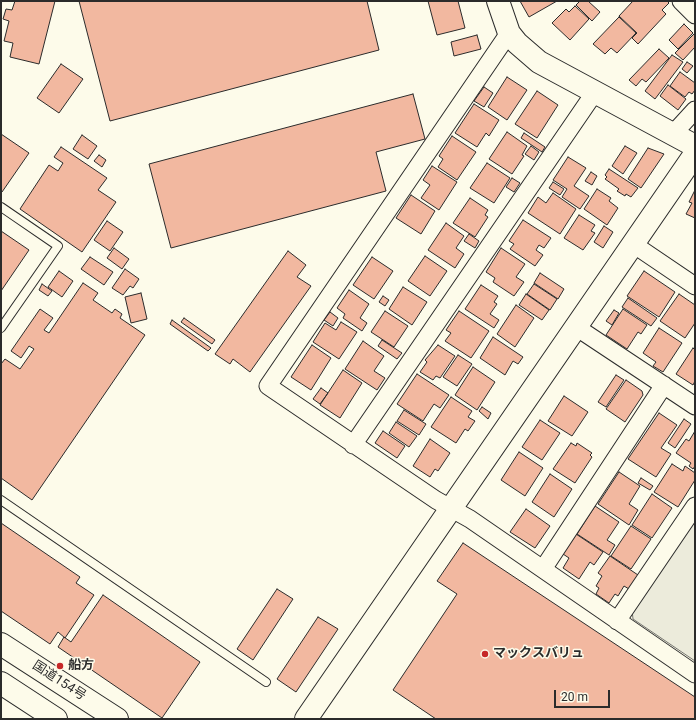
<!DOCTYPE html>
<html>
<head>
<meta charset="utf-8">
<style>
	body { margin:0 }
	#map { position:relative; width:696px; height:720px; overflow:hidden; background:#fdfbea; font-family:Roboto,sans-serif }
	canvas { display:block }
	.frame { position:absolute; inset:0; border:2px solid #2b2b2b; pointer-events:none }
	.scale { position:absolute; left:554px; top:690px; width:56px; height:18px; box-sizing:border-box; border:2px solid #2b2b2b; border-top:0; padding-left:5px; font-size:12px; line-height:14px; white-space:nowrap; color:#2b2b2b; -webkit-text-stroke:3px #fdfbea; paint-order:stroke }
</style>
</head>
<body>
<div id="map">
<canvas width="696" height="720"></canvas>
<div class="frame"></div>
<div class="scale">20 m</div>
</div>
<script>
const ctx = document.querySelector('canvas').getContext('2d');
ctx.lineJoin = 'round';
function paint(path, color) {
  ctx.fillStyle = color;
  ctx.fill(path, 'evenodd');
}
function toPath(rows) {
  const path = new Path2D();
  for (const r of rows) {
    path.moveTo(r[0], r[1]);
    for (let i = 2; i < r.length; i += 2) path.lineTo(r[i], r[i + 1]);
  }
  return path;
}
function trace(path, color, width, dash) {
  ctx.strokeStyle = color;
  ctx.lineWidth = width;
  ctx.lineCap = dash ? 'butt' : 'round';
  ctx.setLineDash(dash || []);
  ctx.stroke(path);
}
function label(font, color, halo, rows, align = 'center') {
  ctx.font = font + ' Roboto,"Noto Sans JP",sans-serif';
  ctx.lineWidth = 3;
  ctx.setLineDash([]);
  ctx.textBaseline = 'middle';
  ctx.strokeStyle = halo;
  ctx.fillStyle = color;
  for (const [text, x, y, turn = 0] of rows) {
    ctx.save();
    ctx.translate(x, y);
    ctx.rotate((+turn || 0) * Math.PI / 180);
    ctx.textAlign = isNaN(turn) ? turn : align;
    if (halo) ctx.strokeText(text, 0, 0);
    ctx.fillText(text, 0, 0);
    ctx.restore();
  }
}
const green = toPath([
	[695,517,695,661,633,619,632,610,695,517]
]);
paint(green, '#ecebdb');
trace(green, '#74746e', 1);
const building = toPath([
	[15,1,55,1,39,64,10,57,13,43,4,41,9,21,3,19,6,9,12,10,15,1],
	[79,1,367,1,379,50,110,121,79,1],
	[428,1,458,1,465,28,437,35,428,1],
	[520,1,557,1,529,17,520,1],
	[580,1,588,1,600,12,592,21,576,5,580,1],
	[633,1,667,1,669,3,662,10,666,14,638,44,632,38,637,33,619,16,633,1],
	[575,6,589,19,570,40,552,23,566,9,569,12,575,6],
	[619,17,636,33,617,53,611,48,605,54,593,44,619,17],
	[684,24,693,33,678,49,669,40,684,24],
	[695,33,695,47,683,60,675,53,695,33],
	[477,35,481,49,454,56,451,42,477,35],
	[659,49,669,58,646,82,642,79,636,86,629,80,659,49],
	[672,55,683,62,655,99,645,91,672,55],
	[687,62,693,66,687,73,682,69,687,62],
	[61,64,83,79,59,113,37,98,61,64],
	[680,72,695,83,695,90,692,94,689,92,685,97,670,86,680,72],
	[507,77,527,90,507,120,488,107,507,77],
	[668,85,686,99,678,110,660,96,668,85],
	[484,87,493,93,484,107,474,101,484,87],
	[537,91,558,105,537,138,515,124,537,91],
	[413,94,425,139,376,152,386,191,171,248,149,164,413,94],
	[474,104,499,120,489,136,486,133,477,147,455,133,474,104],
	[507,132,527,146,522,155,524,156,512,174,489,159,507,132],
	[524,133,545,147,542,152,521,138,524,133],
	[1,134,29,153,2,192,1,191,1,134],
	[82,135,97,146,88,159,73,149,82,135],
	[452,136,476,152,457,180,438,167,443,159,439,156,452,136],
	[531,146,539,152,534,160,525,154,531,146],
	[625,146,637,153,623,174,612,166,625,146],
	[61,147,107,178,98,190,116,202,82,252,20,209,49,165,58,171,63,163,54,157,61,147],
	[648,148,664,154,641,188,628,179,648,148],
	[99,155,106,160,102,167,94,161,99,155],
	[568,157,586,168,574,186,589,196,580,209,562,197,567,189,553,180,568,157],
	[487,163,510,178,494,203,470,188,487,163],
	[432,166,457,182,439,210,421,198,430,185,423,180,432,166],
	[609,169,638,188,631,197,626,194,625,196,617,191,619,189,605,179,607,177,605,175,609,169],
	[591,172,597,176,592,185,585,181,591,172],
	[512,178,520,183,514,192,506,187,512,178],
	[553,182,564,189,560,195,549,188,553,182],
	[597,189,611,198,609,201,618,208,607,225,584,209,597,189],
	[695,190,695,218,686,214,692,203,689,202,695,190],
	[553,193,576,209,560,234,528,213,538,197,546,203,553,193],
	[411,195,435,211,421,234,396,218,411,195],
	[470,198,488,210,485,215,488,217,475,237,453,223,470,198],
	[579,215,595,225,591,231,595,233,583,250,564,238,579,215],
	[523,220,551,238,544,248,539,245,536,250,543,255,535,266,510,249,514,244,509,241,523,220],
	[107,221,123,232,110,251,94,240,107,221],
	[446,223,464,236,456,248,464,254,455,268,428,250,446,223],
	[604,226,613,232,603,248,594,242,604,226],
	[1,231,29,250,1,291,1,231],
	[469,234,479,241,475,248,464,241,469,234],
	[114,248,129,259,122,269,107,258,114,248],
	[501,248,525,264,516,277,524,282,514,296,493,282,495,278,486,272,501,248],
	[288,251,306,265,297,277,311,286,250,372,233,359,230,364,215,354,288,251],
	[425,256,447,271,430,296,408,281,425,256],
	[90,257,113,272,104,285,81,269,90,257],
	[372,257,393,271,374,299,353,285,372,257],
	[125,269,139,279,133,288,130,286,123,295,112,288,125,269],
	[59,271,73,281,62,297,48,287,59,271],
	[644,271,675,292,659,317,627,296,644,271],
	[540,273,564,289,558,299,534,283,540,273],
	[83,283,98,293,93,300,112,313,115,309,122,314,120,318,145,335,32,500,1,478,1,364,5,359,20,369,34,349,29,346,21,358,11,351,40,309,53,318,44,330,49,333,83,283],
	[42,284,52,291,48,296,39,290,42,284],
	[534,284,557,299,550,310,527,294,534,284],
	[481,285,498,296,494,302,497,304,490,314,499,320,494,328,465,309,481,285],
	[403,287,427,302,412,325,389,309,403,287],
	[349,290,369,304,360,318,367,323,362,331,343,318,345,314,337,308,349,290],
	[141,293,147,319,131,323,125,297,141,293],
	[526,294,549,310,542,320,519,305,526,294],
	[679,294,695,305,695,323,685,338,660,321,679,294],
	[383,296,389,300,385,306,379,302,383,296],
	[628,298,657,318,651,326,622,307,628,298],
	[516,305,534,318,515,347,497,334,516,305],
	[623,309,647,325,641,334,638,332,627,349,606,335,623,309],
	[614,310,619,313,612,325,606,321,614,310],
	[385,311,408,326,394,347,371,332,385,311],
	[459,311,489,331,471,358,445,341,451,333,446,330,459,311],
	[330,312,338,318,333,326,324,320,330,312],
	[184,318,215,340,212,344,181,322,184,318],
	[172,320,211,348,208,351,170,324,172,320],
	[341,322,357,332,339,359,313,342,325,323,336,330,341,322],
	[659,328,682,343,663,372,653,366,656,362,643,353,659,328],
	[493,337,523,357,518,364,513,361,505,375,480,358,493,337],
	[382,340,402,353,397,359,378,346,382,340],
	[363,341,384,356,374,371,385,378,377,390,345,369,363,341],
	[312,345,331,358,311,390,291,377,312,345],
	[438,345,455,356,440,378,436,376,433,380,420,372,427,362,425,360,438,345],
	[693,348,695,350,695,381,693,385,676,374,693,348],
	[458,355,472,364,457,386,443,377,458,355],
	[473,367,495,382,477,410,455,395,473,367],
	[343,370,362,383,340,418,320,405,343,370],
	[417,374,449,395,440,408,434,404,423,421,397,404,417,374],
	[616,375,624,380,606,407,598,402,616,375],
	[626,380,642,391,643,395,625,422,606,409,626,380],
	[321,388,328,393,320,404,313,399,321,388],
	[564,396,588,412,572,436,548,421,564,396],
	[451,397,472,411,468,417,475,421,468,431,465,429,456,443,431,427,451,397],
	[482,407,491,413,488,419,479,411,482,407],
	[404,410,426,424,419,435,397,421,404,410],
	[659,413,677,425,661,448,671,454,656,477,628,459,659,413],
	[684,419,691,424,675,448,668,443,684,419],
	[540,420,560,433,542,460,522,447,540,420],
	[396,422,417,436,409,447,389,433,396,422],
	[383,431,405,446,397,458,375,443,383,431],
	[695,431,695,466,693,469,689,466,691,463,676,453,686,439,689,441,695,431],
	[430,439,450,453,438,471,435,469,430,477,413,466,430,439],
	[571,443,576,446,577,443,592,453,590,455,592,457,575,483,553,469,571,443],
	[519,452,543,468,525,496,501,480,519,452],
	[672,464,683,471,685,466,695,473,695,480,678,507,654,492,672,464],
	[619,472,640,486,629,504,638,510,629,525,598,504,619,472],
	[550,474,572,489,554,517,532,502,550,474],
	[641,478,653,486,650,490,638,483,641,478],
	[652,494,672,508,652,538,632,525,652,494],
	[595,506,619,522,607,540,615,545,609,555,577,534,595,506],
	[526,509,550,526,535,548,510,532,526,509],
	[1,523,80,577,76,583,94,595,65,638,58,632,50,644,1,611,1,523],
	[631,526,651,539,631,569,611,556,631,526],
	[576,534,603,552,594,565,590,562,579,579,563,568,569,558,563,554,576,534],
	[463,543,695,697,695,719,436,719,393,690,457,594,437,581,463,543],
	[610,556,638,575,629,589,624,586,618,596,615,594,609,603,596,594,599,588,596,586,602,576,598,573,610,556],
	[277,589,293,599,253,660,237,649,277,589],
	[103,595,200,662,162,718,58,647,64,637,71,642,103,595],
	[318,617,338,629,296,692,277,679,318,617]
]);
paint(building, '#f2b8a0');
trace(building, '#2b2b2b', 1);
const lane = toPath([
	[1,207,58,246,1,328],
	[1,500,266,682]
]);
const street = toPath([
	[681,1,695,15],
	[509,33,268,386,436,500,470,519,695,674],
	[673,134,695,110],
	[633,244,695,286],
	[576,327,695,406],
	[353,445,595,92],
	[543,569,664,385],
	[617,621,695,506]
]);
const secondary = toPath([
	[498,1,509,33,517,43,539,62,695,146],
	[306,719,695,154]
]);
const highway = toPath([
	[1,644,117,719],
	[1,683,56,719]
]);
trace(lane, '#2b2b2b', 10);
trace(street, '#2b2b2b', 19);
trace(secondary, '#2b2b2b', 24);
trace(highway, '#2b2b2b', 24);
trace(lane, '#fdfbea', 8);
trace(street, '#fdfbea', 17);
trace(secondary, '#fdfbea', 22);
trace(highway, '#fdfbea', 22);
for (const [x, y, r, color] of [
	[485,654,4,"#c62828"],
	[60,666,4,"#c62828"]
]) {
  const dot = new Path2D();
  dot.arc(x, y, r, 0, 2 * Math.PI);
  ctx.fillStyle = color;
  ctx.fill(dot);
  trace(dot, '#fdfbea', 1.5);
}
label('bold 13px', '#2b2b2b', '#fdfbea', [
	["マックスバリュ",493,654],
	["船方",68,666]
], 'left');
label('13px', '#2b2b2b', '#fdfbea', [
	["国道154号",59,681,33]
]);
</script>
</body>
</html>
